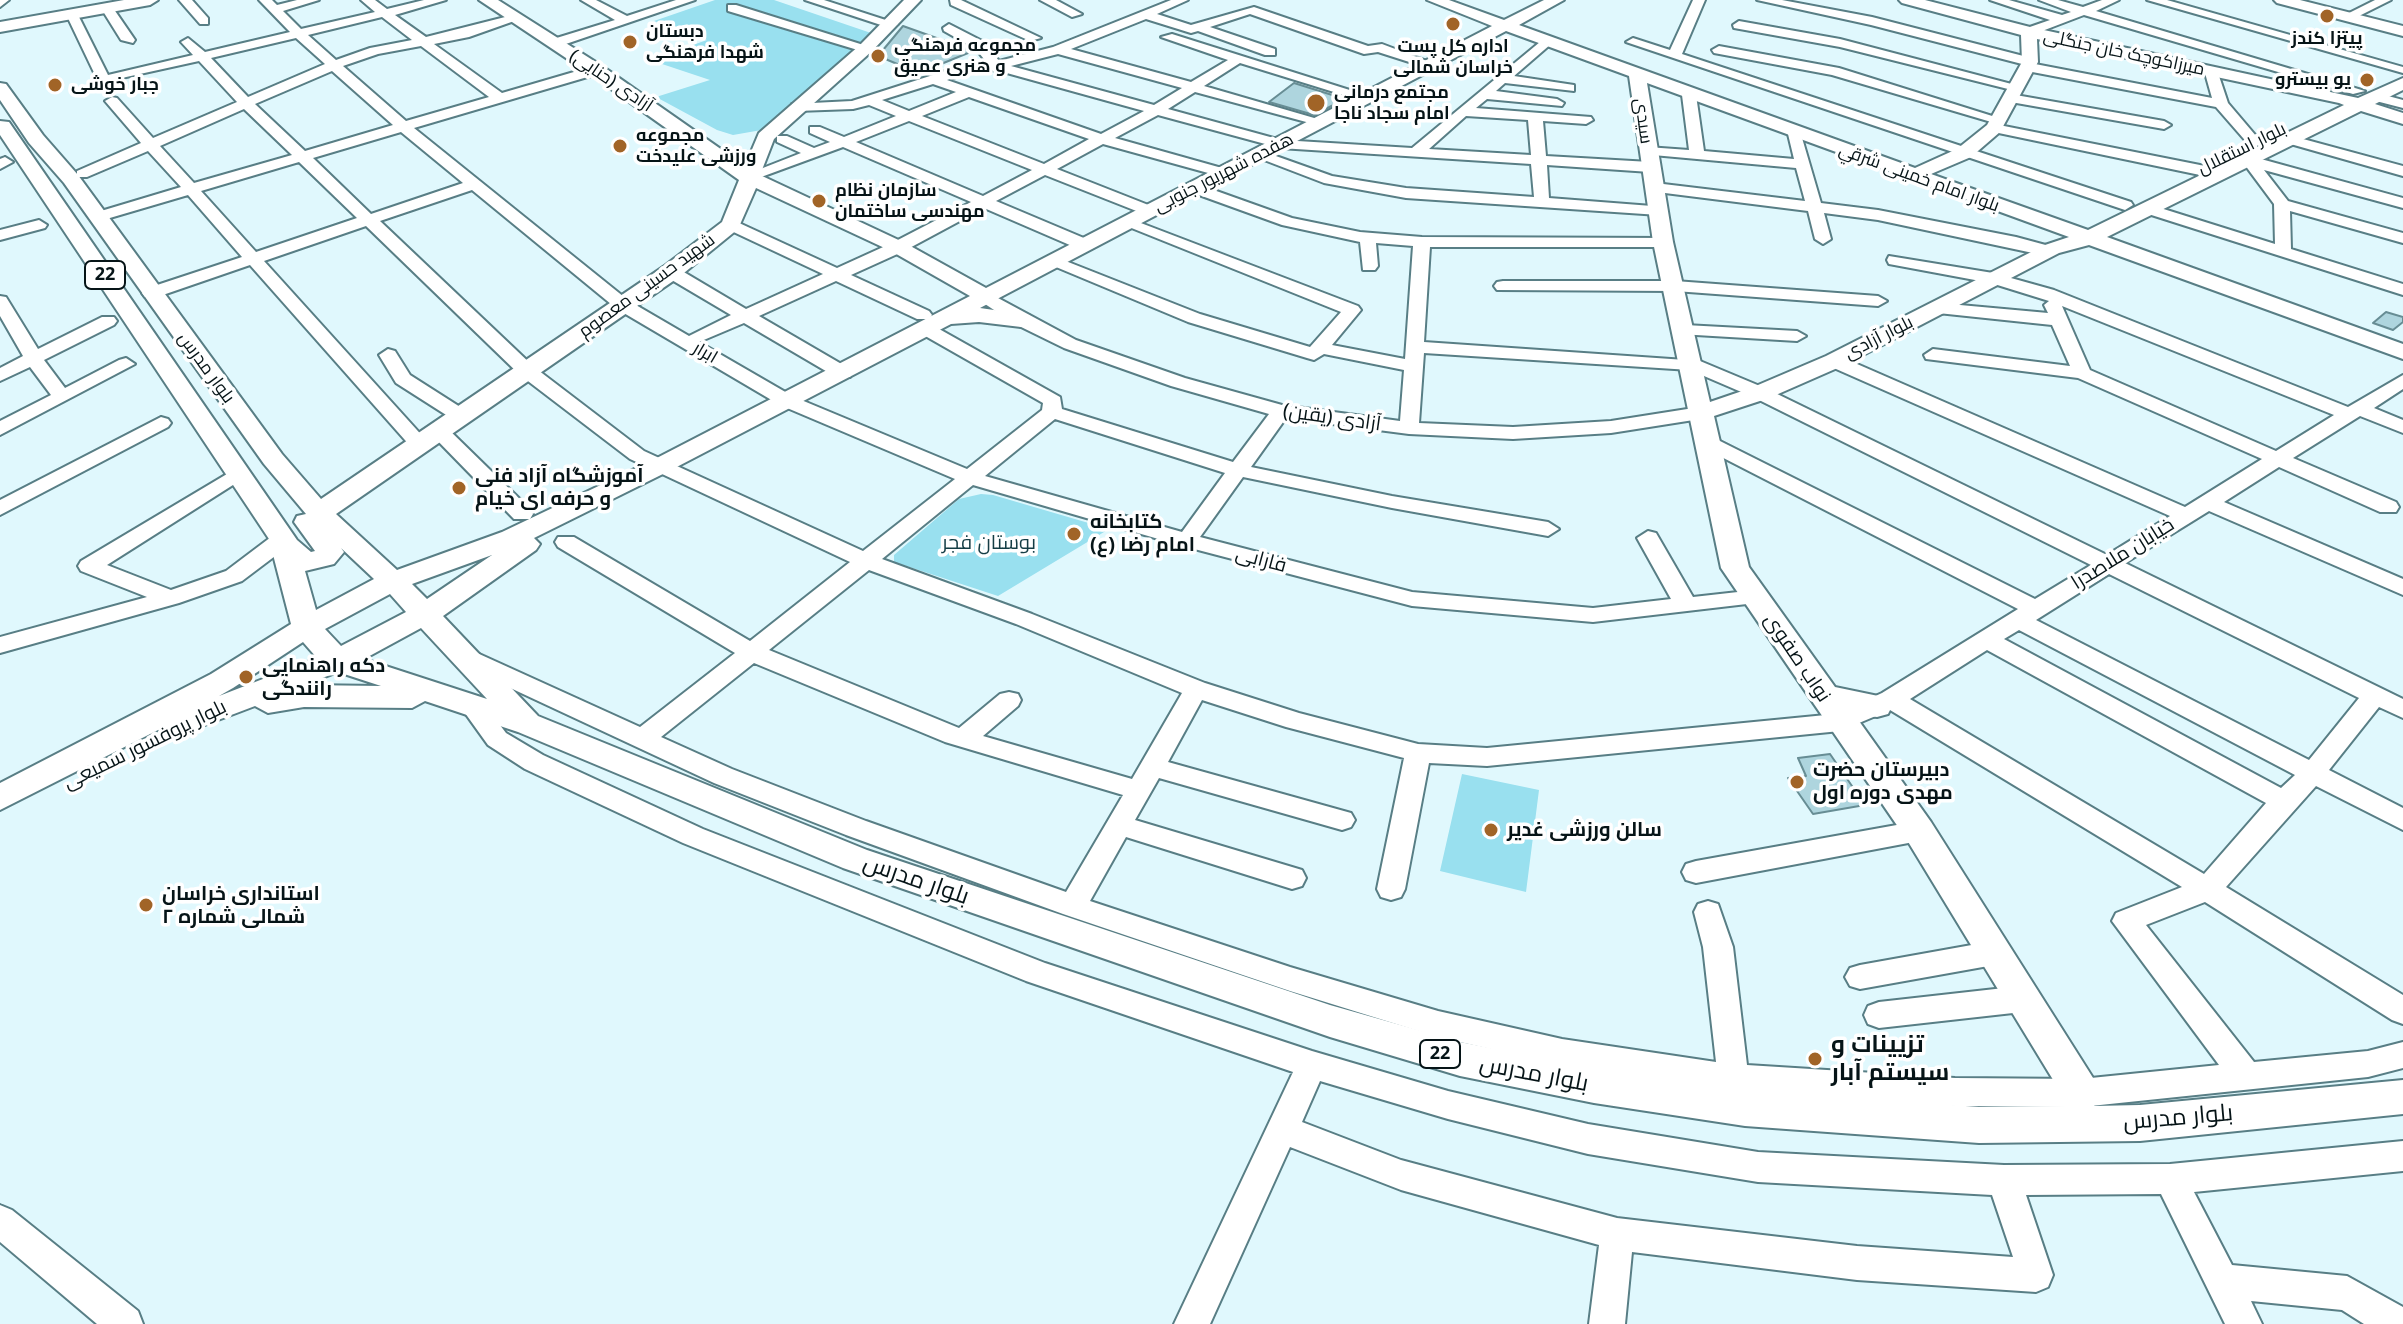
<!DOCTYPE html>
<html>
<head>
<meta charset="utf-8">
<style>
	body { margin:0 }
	canvas { display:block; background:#e0f8fd }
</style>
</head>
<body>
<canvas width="2403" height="1324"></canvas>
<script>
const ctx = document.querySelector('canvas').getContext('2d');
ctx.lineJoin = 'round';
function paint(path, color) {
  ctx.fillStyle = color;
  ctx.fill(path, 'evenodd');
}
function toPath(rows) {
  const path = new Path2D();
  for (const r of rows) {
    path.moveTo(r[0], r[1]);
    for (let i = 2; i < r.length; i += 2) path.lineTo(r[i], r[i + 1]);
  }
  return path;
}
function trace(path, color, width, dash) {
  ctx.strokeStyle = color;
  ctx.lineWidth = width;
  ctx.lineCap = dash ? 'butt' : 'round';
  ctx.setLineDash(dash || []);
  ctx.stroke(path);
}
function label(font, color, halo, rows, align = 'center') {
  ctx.font = font + ' "Noto Sans",Cairo,sans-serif';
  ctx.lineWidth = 7;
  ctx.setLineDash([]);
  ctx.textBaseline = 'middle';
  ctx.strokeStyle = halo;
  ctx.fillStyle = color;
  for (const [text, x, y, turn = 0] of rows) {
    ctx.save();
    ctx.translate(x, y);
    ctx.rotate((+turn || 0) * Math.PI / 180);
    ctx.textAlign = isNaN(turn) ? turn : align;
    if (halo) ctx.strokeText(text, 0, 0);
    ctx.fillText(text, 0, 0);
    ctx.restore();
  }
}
paint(toPath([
	[715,0,774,0,871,33,773,128,733,135,717,130,656,97,710,80,650,60,707,40,654,21],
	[981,494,993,495,1109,529,998,596,894,562,894,555,959,499],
	[1462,774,1539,790,1526,892,1440,871]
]), '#99e0ef');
const building = toPath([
	[903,26,973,51,919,73,878,56,903,26],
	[1294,83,1345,99,1314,115,1269,102,1294,83],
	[2386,312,2403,317,2403,322,2393,330,2373,323,2386,312],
	[1830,754,1865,805,1813,814,1788,778,1806,776,1798,758,1830,754]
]);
paint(building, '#aed5de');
trace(building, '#678d94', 2);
const minor = toPath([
	[179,0,192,0,208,18,208,24,200,24,179,0],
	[259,0,272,0,277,5,297,0,319,0,283,11,301,29,375,12,361,0,375,0,387,9,424,0,446,0,395,15,426,37,517,14,517,20,469,37,434,44,502,93,591,67,601,67,601,73,414,128,629,301,689,336,731,315,665,276,662,272,665,268,677,268,746,309,823,274,725,228,725,222,737,222,837,268,892,243,971,202,843,147,753,180,748,182,740,177,801,153,777,142,777,136,787,136,814,148,830,142,810,133,810,127,820,127,844,137,896,116,869,105,853,109,797,111,792,110,792,104,852,101,961,66,987,63,976,49,944,31,943,28,949,24,986,43,999,61,1053,47,1171,0,1188,0,1157,14,1191,25,1254,7,1368,46,1382,44,1435,64,1428,68,1378,52,1364,54,1250,14,1210,27,1275,49,1275,55,1265,55,1198,31,1191,33,1146,19,1071,49,1191,82,1228,60,1161,37,1172,34,1375,98,1363,101,1240,63,1204,86,1328,122,1321,126,1195,92,1168,109,1281,140,1412,148,1546,37,1551,38,1551,44,1514,76,1574,85,1574,91,1505,83,1496,91,1557,99,1564,103,1562,106,1487,99,1476,108,1591,117,1593,120,1586,124,1543,121,1546,156,1650,162,1658,167,1650,172,1547,165,1549,198,1665,207,1665,213,1659,215,1406,198,1324,183,1251,155,1259,150,1332,176,1406,188,1534,197,1531,164,1280,148,1158,115,1115,138,1229,170,1229,176,1219,176,1103,144,1057,169,1156,208,1156,214,1144,214,1045,175,996,201,1091,241,1093,245,1091,249,1079,249,984,208,904,251,851,275,929,311,932,315,929,319,917,319,836,281,759,316,850,369,852,373,850,377,836,377,744,323,699,342,794,397,967,469,1042,410,1043,403,920,333,917,329,920,325,932,325,1060,397,1062,409,1233,462,1269,414,1171,386,1064,348,1015,324,979,300,976,296,985,291,1076,340,1185,378,1282,405,1400,421,1404,370,1324,354,1314,360,1307,358,1188,322,1044,262,1046,258,1058,258,1200,314,1310,347,1341,312,1119,223,1121,220,1133,220,1358,306,1361,310,1332,345,1405,359,1413,246,1376,243,1378,266,1375,270,1363,270,1360,242,1282,225,1188,191,1186,188,1194,183,1292,218,1360,232,1422,237,1669,238,1671,242,1669,246,1663,247,1430,247,1424,342,1700,361,1767,389,2107,555,2170,516,1827,365,1825,361,1827,357,1841,357,2185,507,2262,459,2078,378,1926,359,1924,355,1933,349,2070,366,2052,325,1938,313,1929,308,1938,303,2048,313,2044,305,2049,301,1991,283,1889,264,1887,260,1889,256,1993,273,2054,290,2348,407,2403,375,2403,389,2374,408,2403,420,2403,433,2360,416,2293,458,2396,502,2399,507,2396,512,2380,512,2279,467,2224,502,2403,579,2403,595,2209,511,2125,563,2403,699,2403,718,2379,707,2329,770,2403,808,2403,830,2316,786,2226,887,2403,995,2403,1024,2392,1020,2205,902,2146,925,2254,1062,2368,1051,2403,1042,2403,1068,2368,1077,2081,1107,1955,1106,1733,1092,1562,1065,1438,1037,1290,991,1063,914,846,835,714,783,461,665,457,659,461,653,477,653,640,727,735,653,558,547,555,542,558,537,574,537,750,641,850,562,630,459,520,375,366,226,264,261,426,440,429,444,426,448,412,448,250,265,157,297,145,297,142,293,145,289,242,257,188,195,103,220,91,220,91,214,181,187,148,151,87,177,77,177,77,171,141,143,105,101,112,97,117,98,153,138,237,102,199,61,99,83,66,14,76,11,108,75,193,55,181,42,188,38,205,52,290,32,259,0],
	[382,17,412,40,370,48,336,60,308,35,382,17],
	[296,38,325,64,248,97,211,58,296,38],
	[421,46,489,97,406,121,343,66,378,54,421,46],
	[1058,54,1182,88,1154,105,1011,66,1058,54],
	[996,70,1144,111,1101,134,947,80,968,73,996,70],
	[332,71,393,125,305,151,255,104,332,71],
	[933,84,956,92,909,111,882,100,933,84],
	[969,97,1089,139,1044,164,922,116,969,97],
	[244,109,292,155,194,183,160,146,244,109],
	[1466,116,1528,120,1531,155,1429,149,1466,116],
	[909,121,1032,170,983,196,856,142,909,121],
	[401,132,463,183,371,214,313,158,401,132],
	[299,162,357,218,256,252,201,191,299,162],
	[472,190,617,309,780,405,955,479,863,551,644,451,534,367,380,221,472,190],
	[2062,306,2334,415,2276,451,2090,370,2062,306],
	[1424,353,1690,370,1753,397,2091,565,2035,599,1714,438,1700,438,1697,442,1700,446,2018,609,1882,693,1836,714,1487,748,1418,744,1299,713,1205,683,1032,614,882,559,973,485,1179,545,1412,606,1593,622,1764,602,1767,597,1764,592,1756,590,1693,597,1656,533,1648,531,1637,538,1671,599,1593,608,1412,592,1200,537,1243,477,1392,508,1548,536,1559,529,1548,522,1392,496,1251,467,1286,418,1409,434,1513,439,1611,433,1700,419,1710,413,1700,407,1611,421,1513,427,1419,423,1424,353],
	[1055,419,1225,473,1182,532,985,476,1055,419],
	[869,570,1016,624,1182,693,1132,779,983,736,1018,706,1021,700,1018,694,1009,692,1000,694,959,728,769,650,869,570],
	[2109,574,2359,698,2309,760,2036,620,2109,574],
	[2019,630,2295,775,2281,788,2004,639,2019,630],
	[1987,650,2266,803,2204,874,1910,699,1987,650],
	[754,663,945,742,1123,795,1066,892,866,821,732,769,661,737,754,663],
	[1202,700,1286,727,1404,758,1377,889,1381,897,1391,900,1401,897,1405,889,1429,763,1487,766,1840,731,1890,710,2182,887,2116,913,2112,921,2219,1065,2081,1079,1955,1078,1747,1065,1733,947,1718,904,1708,901,1698,904,1694,912,1703,947,1716,1062,1562,1039,1438,1011,1290,967,1090,901,1126,837,1292,889,1302,886,1306,878,1302,870,1135,820,1159,778,1342,830,1351,827,1355,820,1351,813,1168,762,1202,700],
	[581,0,596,0,627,16,676,0,695,0,560,46,550,46,550,40,615,20,581,0],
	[805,0,824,0,898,24,887,27,805,0],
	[950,0,961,0,1041,38,1030,41,951,5,950,0],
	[1040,0,1056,0,1082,14,1072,17,1040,0],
	[1693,0,1705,0,1682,54,2131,202,2133,205,2125,210,2119,208,1626,42,1633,38,1670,50,1693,0],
	[1757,0,1782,0,1872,17,2035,59,2035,64,2212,98,2205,73,2217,70,2228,103,2262,143,2255,147,2250,146,2216,107,2027,71,2020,67,2022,64,1871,25,1757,0],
	[1990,0,2009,0,2062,15,2071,12,2039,0,2058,0,2083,7,2102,0,2119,0,2096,11,2365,91,2353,94,2084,15,2029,36,2023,32,2024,29,2050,20,1990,0],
	[2147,0,2167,0,2403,67,2403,73,2147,0],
	[2375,0,2391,0,2351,20,2341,17,2375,0],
	[107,4,111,5,135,40,133,43,121,40,101,8,107,4],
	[728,5,736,5,873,48,861,51,728,11,728,5],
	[1739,21,1840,39,2023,87,2016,91,1840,47,1734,28,1733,25,1739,21],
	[1719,46,1839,68,2005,120,1998,124,1832,75,1714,53,1712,50,1719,46],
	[1689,91,1696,95,1704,151,1794,159,1788,134,1795,130,1800,131,1821,203,1878,210,2016,237,2053,247,2055,251,2047,256,1878,220,1824,213,1831,239,1823,244,1815,239,1808,211,1649,191,1647,188,1655,183,1805,201,1796,168,1642,154,1642,148,1647,147,1689,150,1682,95,1689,91],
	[2377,93,2403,100,2403,108,2372,100,2372,94,2377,93],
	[2010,94,2164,121,2171,125,2164,129,2005,101,2003,98,2010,94],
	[1994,124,2200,165,2208,170,2200,175,1989,131,1987,128,1994,124],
	[2292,136,2403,166,2403,176,2287,143,2285,140,2292,136],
	[2250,156,2403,198,2403,208,2264,170,2288,201,2403,233,2403,243,2290,211,2291,249,2403,284,2403,295,2142,212,2140,209,2148,204,2154,206,2275,244,2274,204,2242,161,2250,156],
	[5,157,13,162,0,169,0,159,5,157],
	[39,220,47,225,45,228,0,240,0,230,39,220],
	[1503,281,1675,281,1878,296,1887,301,1878,306,1675,291,1497,290,1494,286,1497,282,1503,281],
	[0,296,6,297,38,349,102,317,114,317,117,321,114,325,44,360,65,388,119,360,126,358,135,364,0,435,0,421,51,395,30,367,0,381,0,368,23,356,0,316,0,296],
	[1685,325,1797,331,1806,336,1797,341,1679,334,1676,330,1685,325],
	[388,349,395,351,410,375,468,412,471,416,468,420,454,420,396,383,379,355,388,349],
	[161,417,168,419,171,423,168,427,0,515,0,500,161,417],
	[439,425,446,427,530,509,533,514,530,519,514,519,432,435,429,431,432,427,439,425],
	[237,468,247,474,244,478,107,565,171,590,226,571,275,534,291,534,294,539,291,544,242,581,179,603,0,653,0,637,147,597,81,571,78,566,81,561,237,468],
	[472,697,481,700,506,733,543,755,703,829,1045,963,1312,1051,1448,1091,1588,1124,1758,1152,2004,1165,2170,1164,2403,1141,2403,1171,2194,1192,2232,1265,2347,1276,2403,1307,2403,1324,2364,1324,2342,1310,2251,1301,2262,1324,2225,1324,2161,1194,2026,1195,2053,1275,2048,1287,2036,1292,1857,1280,1632,1252,1625,1324,1589,1324,1599,1245,1401,1190,1290,1147,1210,1324,1174,1324,1293,1072,1026,981,683,843,525,769,488,745,460,706,463,700,472,697],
	[1320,1081,1448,1119,1588,1154,1758,1182,1992,1195,2013,1257,1857,1246,1617,1218,1401,1160,1302,1122,1320,1081],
	[1919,821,1929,824,1932,831,1929,838,1919,841,1696,883,1686,880,1682,872,1686,864,1696,861,1919,821],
	[1994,941,2004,945,2009,953,2004,961,1994,965,1860,989,1850,986,1845,977,1850,968,1860,965,1994,941],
	[2022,986,2033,990,2037,999,2033,1008,2022,1012,1879,1028,1868,1024,1864,1015,1868,1006,1879,1002,2022,986],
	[0,1205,12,1210,138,1311,143,1324,97,1324,0,1242,0,1205]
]);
const major = toPath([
	[0,0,9,0,0,7,0,0],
	[124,0,158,0,150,5,0,32,0,22,124,0],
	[479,0,498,0,602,66,745,166,759,133,860,45,904,0,921,0,872,51,774,139,760,175,905,243,986,288,1492,26,1427,0,1449,0,1504,20,1544,0,1564,0,1519,25,1915,168,1957,149,1987,125,2022,62,2021,35,1902,3,1899,0,1925,0,2030,27,2358,98,2403,78,2403,90,2375,104,2403,113,2403,124,2361,111,2107,237,2403,344,2403,359,2089,245,2059,253,1842,366,1769,398,1714,416,1749,567,1835,687,1888,698,1892,706,1888,714,1877,717,1854,714,1931,822,2095,1081,2101,1093,2094,1106,2140,1105,2403,1080,2403,1114,2140,1141,1979,1143,1745,1126,1594,1103,1460,1076,1330,1037,843,868,518,732,425,701,412,708,304,707,268,713,255,706,176,736,165,733,162,728,0,810,0,783,211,674,291,624,269,539,0,135,0,121,9,122,297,540,311,552,315,551,294,522,297,516,306,514,264,464,64,183,29,143,0,100,0,83,6,84,43,135,78,175,282,454,321,499,663,267,722,222,739,180,590,74,479,0],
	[1506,31,1629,76,1653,242,1721,568,1907,840,2069,1106,1979,1107,1745,1090,1594,1069,1460,1042,1330,1005,867,850,538,716,443,616,536,550,540,544,534,538,669,471,951,324,979,322,1021,327,1029,325,1032,320,1029,315,980,308,1506,31],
	[2037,39,2339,103,2344,105,2088,230,1931,174,1971,157,2000,132,2038,62,2037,39],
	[1647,83,2069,237,2045,245,1826,356,1751,388,1710,402,1673,242,1647,83],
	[756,188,891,251,970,296,651,461,502,532,397,570,336,514,679,277,738,229,756,188],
	[341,548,374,579,316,610,305,571,334,564,344,552,341,548],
	[492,555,427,599,412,584,492,555],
	[390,594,406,612,341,646,325,629,390,594],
	[421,628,487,699,364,659,421,628],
	[303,642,317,658,219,696,233,688,303,642],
	[338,672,381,686,304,685,338,672],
	[2274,0,2300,0,2403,26,2403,36,2277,3,2274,0]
]);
trace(minor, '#587e85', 4);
trace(major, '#587e85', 4);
paint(minor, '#fff');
paint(major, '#fff');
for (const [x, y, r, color] of [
	[2327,16,8,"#a16427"],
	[1453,24,8,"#a16427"],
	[630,42,8,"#a16427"],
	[878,56,8,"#a16427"],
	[2367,80,8,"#a16427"],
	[55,85,8,"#a16427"],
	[1316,103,10,"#a16427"],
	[620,146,8,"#a16427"],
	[819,201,8,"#a16427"],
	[459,488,8,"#a16427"],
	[1074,534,8,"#a16427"],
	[246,677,8,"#a16427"],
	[1797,782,8,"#a16427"],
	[1491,830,8,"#a16427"],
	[146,905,8,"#a16427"],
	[1815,1059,8,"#a16427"]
]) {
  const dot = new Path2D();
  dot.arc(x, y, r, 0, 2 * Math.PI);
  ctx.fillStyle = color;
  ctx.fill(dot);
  trace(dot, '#fff', 3);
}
label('bold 18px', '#061417', '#fff', [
	["دبستان",646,32],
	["شهدا فرهنگی",646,53],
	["پیتزا کندز",2327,39,"center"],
	["مجموعه فرهنگی",894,46],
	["و هنری عمیق",894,67],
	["اداره کل پست",1453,47,"center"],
	["خراسان شمالی",1453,68,"center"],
	["یو بیسترو",2351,80,"right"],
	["جبار خوشی",71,85],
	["مجتمع درمانی",1334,93],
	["امام سجاد ناجا",1334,114],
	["مجموعه",636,136],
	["ورزشی علیدخت",636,157],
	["سازمان نظام",835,191],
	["مهندسی ساختمان",835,212]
], 'left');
label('18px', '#061417', '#fff', [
	["میرزاکوچک خان جنگلی",2124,53,12],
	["آزادی (حنایی)",611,81,34],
	["سیدی",1643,121,82],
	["بلوار استقلال",2242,149,-26],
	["هفده شهریور جنوبی",1224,173,-27],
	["بلوار امام خمینی شرقي",1919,178,20],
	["شهید حسینی معصوم",647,286,-36],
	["بلوار آزادی",1879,338,-27],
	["ابرار",705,353,30],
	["بلوار مدرس",206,368,54]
]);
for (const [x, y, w] of [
	[105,275,40],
	[1440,1054,40]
]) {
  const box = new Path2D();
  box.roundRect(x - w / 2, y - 14, w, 28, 6);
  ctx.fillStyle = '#fff';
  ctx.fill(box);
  trace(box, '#061417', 2);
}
label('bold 18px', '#061417', null, [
	["22",105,275],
	["22",1440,1054]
]);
label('20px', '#061417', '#fff', [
	["آزادی (یقین)",1332,418,8],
	["خیابان ملاصدرا",2123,554,-32],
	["فارابی",1261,560,15],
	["نواب صفوی",1797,658,56],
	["بلوار پروفسور سمیعی",145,745,-26]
]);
label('bold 20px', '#061417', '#fff', [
	["آموزشگاه آزاد فنی",475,476],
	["و حرفه ای خیام",475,499],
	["کتابخانه",1090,522],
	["امام رضا (ع)",1090,545],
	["دکه راهنمایی",262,666],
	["رانندگی",262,689],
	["دبیرستان حضرت",1813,770],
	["مهدی دوره اول",1813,793],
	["سالن ورزشی غدیر",1507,830],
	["استانداری خراسان",162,894],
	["شمالی شماره ۲",162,917]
], 'left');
label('20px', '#143d45', '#fff', [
	["بوستان فجر",989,543]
]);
label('24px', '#061417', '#fff', [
	["بلوار مدرس",916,880,19],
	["بلوار مدرس",1534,1074,11],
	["بلوار مدرس",2178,1118,-5]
]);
label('bold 24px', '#061417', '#fff', [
	["تزیینات و",1831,1045],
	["سیستم آبار",1831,1073]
], 'left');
</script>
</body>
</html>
